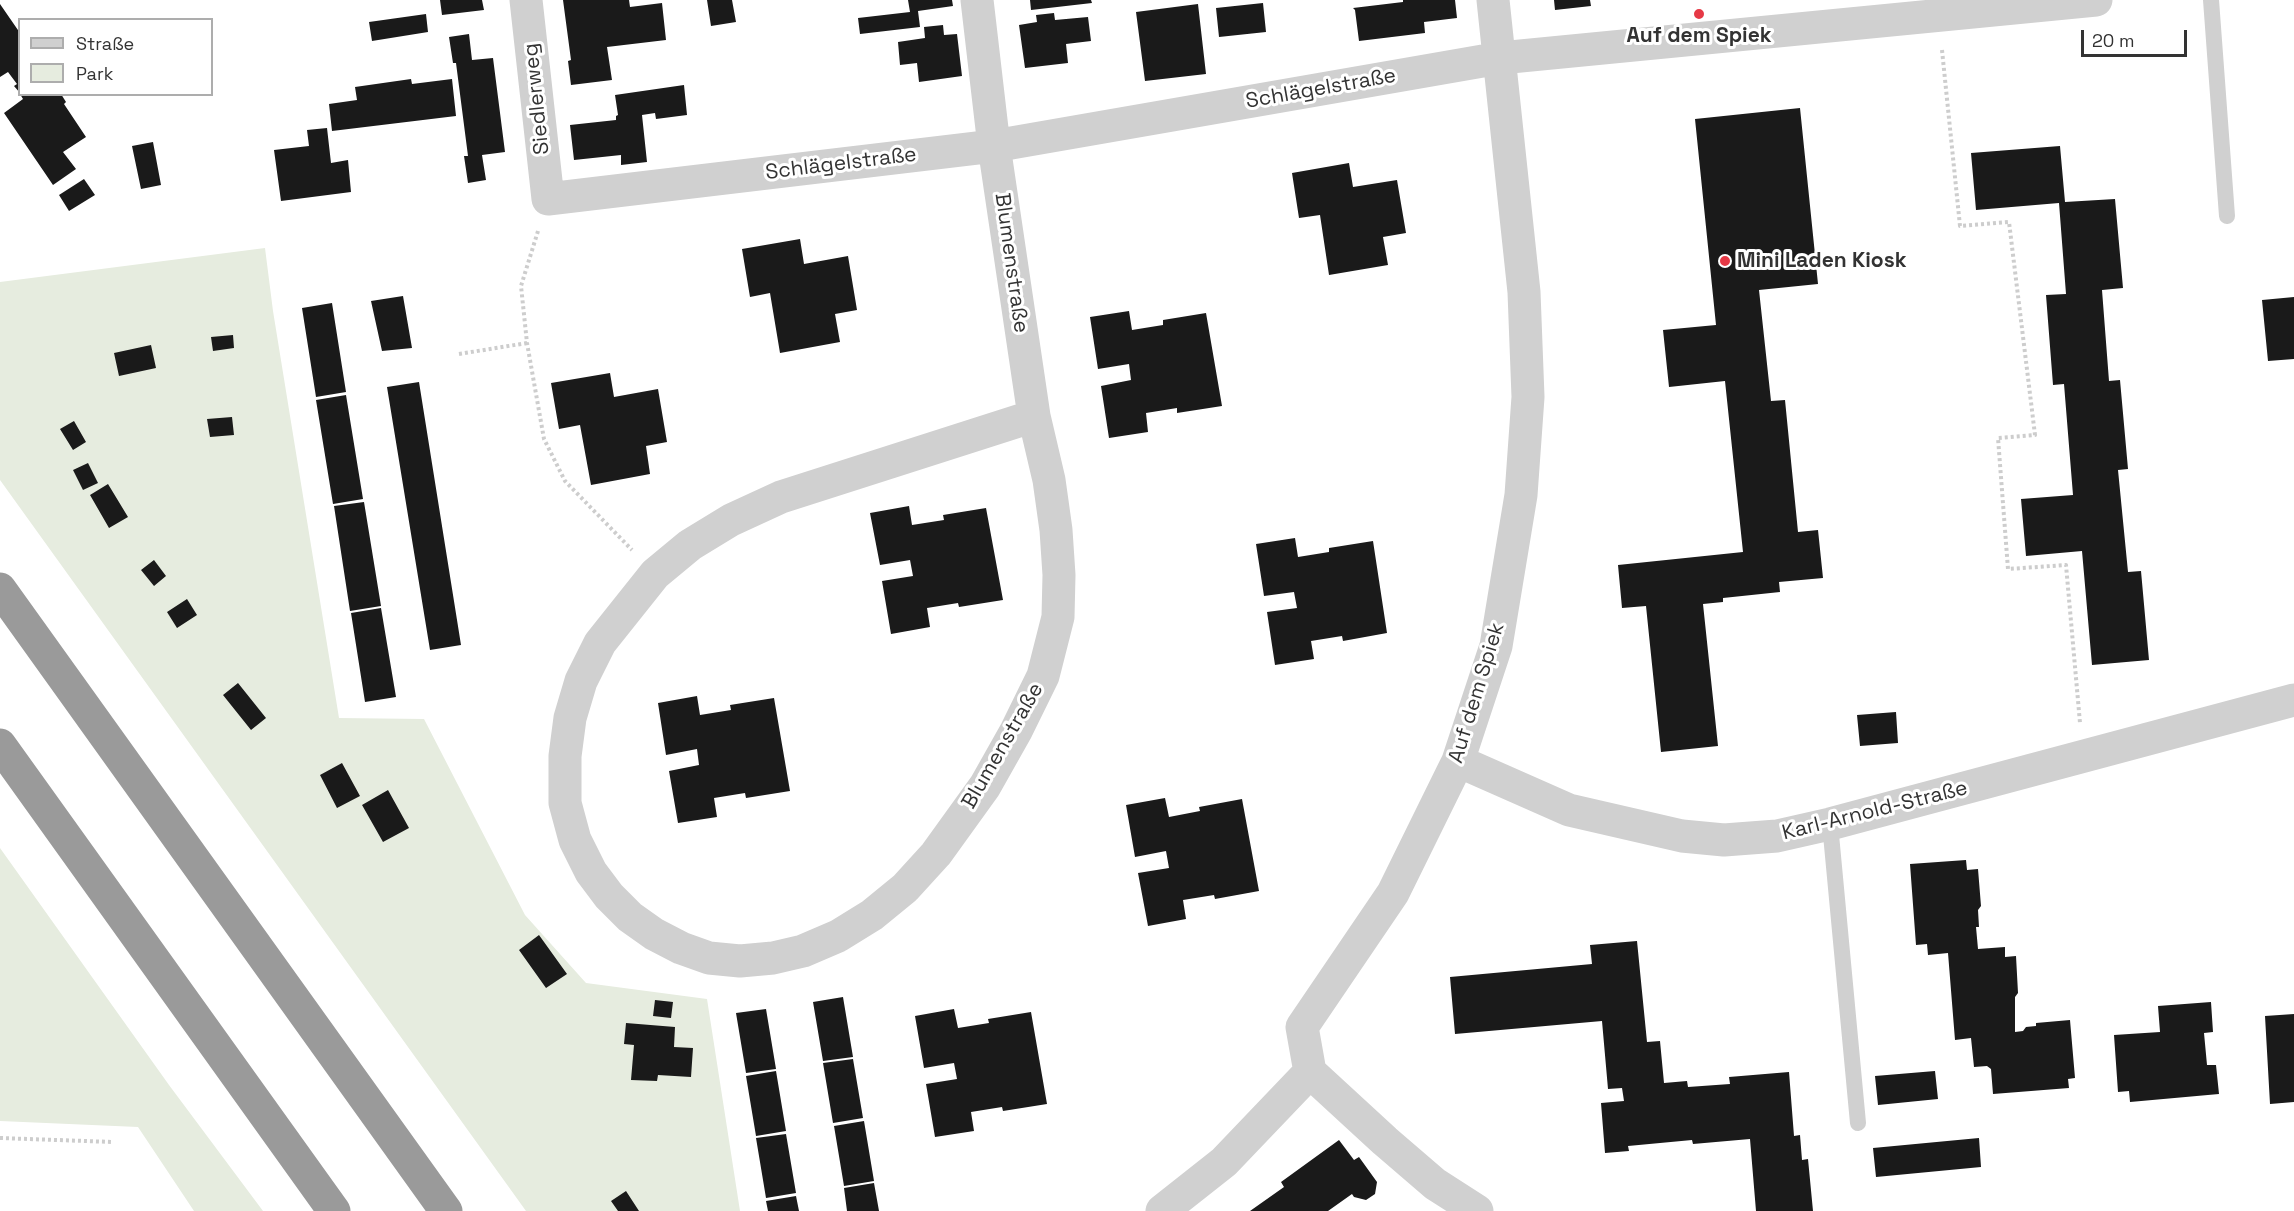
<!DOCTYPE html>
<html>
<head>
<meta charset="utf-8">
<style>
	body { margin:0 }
	#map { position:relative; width:2294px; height:1211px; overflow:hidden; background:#fff; font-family:"Space Grotesk",sans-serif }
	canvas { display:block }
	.legend { position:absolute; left:18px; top:18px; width:195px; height:78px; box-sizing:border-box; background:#fff; border:2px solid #adadad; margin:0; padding:8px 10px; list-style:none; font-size:18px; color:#333 }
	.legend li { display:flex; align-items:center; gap:12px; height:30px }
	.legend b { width:30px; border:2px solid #adadad }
	.scale { position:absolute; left:2081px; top:30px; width:106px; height:27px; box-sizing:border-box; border:3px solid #333; border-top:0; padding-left:8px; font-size:18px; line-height:21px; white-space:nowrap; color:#333; -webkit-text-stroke:4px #fff; paint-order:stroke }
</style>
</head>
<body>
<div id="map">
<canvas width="2294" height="1211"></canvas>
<ul class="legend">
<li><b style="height:8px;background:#d0d0d0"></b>Straße</li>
<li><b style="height:16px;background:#e6ecdf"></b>Park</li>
</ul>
<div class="scale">20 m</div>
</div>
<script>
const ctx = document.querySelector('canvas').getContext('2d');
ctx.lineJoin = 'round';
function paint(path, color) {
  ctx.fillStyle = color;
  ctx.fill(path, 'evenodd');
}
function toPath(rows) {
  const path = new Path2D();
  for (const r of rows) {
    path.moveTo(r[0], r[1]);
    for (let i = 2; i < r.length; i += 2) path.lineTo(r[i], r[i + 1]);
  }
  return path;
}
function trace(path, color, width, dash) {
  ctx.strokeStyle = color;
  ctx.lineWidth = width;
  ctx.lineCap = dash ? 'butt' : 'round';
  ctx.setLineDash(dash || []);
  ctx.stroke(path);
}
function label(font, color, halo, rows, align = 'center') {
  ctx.font = font + ' "Space Grotesk",sans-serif';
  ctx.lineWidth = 6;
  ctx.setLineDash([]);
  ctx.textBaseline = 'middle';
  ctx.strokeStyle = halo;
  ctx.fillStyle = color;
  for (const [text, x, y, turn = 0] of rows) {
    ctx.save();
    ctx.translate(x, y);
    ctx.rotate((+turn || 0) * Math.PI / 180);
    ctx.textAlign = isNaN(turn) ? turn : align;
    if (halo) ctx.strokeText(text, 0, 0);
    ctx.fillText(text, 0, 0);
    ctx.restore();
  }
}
paint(toPath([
	[265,248,273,311,339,718,424,719,525,915,586,983,707,999,740,1211,526,1211,0,480,0,282],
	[0,848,169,1085,263,1211,194,1211,138,1127,0,1121]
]), '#e6ecdf');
paint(toPath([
	[440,0,482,0,484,10,442,15],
	[563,0,629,0,630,7,662,3,666,40,607,47,612,80,571,85,568,61,571,60],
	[707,0,732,0,736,22,711,26],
	[908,0,952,0,953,6,918,11,920,27,860,34,858,18,910,12],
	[1030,0,1091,0,1092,3,1031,10],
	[1403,0,1455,0,1457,18,1424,22,1425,33,1359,41,1355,10,1353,8,1403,2],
	[1554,0,1590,0,1591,6,1555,10],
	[1263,3,1266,32,1219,37,1216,8],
	[0,4,20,33,20,93,14,86,17,84,8,72,0,77],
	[1198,4,1206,74,1145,81,1136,12],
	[1054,13,1055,20,1088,17,1091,41,1066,44,1068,63,1025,68,1019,25,1037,22,1036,15],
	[426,14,428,32,372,41,369,22],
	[943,25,944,35,957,34,962,76,919,82,917,63,900,65,898,42,925,38,924,27],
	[469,34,472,60,493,58,505,152,482,155,486,180,468,183,464,156,468,156,456,63,453,63,449,37],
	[411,79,412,84,452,79,456,116,332,131,329,104,357,100,355,87],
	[684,85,687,115,656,119,655,113,642,115,647,162,621,165,621,155,574,160,570,125,616,120,616,116,618,115,615,95],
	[20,94,61,94,66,102,64,104,86,137,63,152,76,169,53,185,4,113,23,99],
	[1800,108,1818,284,1759,290,1771,401,1785,400,1798,532,1818,530,1823,578,1779,582,1780,592,1723,598,1723,602,1703,604,1718,746,1661,752,1646,606,1622,608,1618,565,1743,552,1725,381,1669,387,1663,330,1716,325,1695,119],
	[327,128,331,163,348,160,351,192,281,201,274,150,309,146,307,130],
	[153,142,161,185,141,189,132,146],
	[2060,146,2065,202,2115,199,2123,288,2102,290,2109,381,2120,380,2128,469,2118,470,2128,572,2141,571,2149,660,2092,665,2082,551,2026,556,2021,499,2073,495,2064,384,2053,385,2046,295,2066,294,2059,203,1976,210,1971,153],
	[1349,163,1353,187,1397,180,1406,233,1383,237,1388,265,1329,275,1320,215,1299,218,1292,173],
	[84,179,95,195,69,211,59,195],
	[800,239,804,264,848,256,857,310,835,314,840,342,780,353,770,293,750,297,742,249],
	[403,296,412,348,382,351,371,301],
	[2294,297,2294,359,2268,361,2262,300],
	[332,303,346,392,316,397,302,308],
	[1129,311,1132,330,1163,325,1163,320,1206,313,1222,406,1177,413,1177,408,1146,413,1148,432,1109,438,1101,386,1131,380,1129,364,1098,369,1090,317],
	[233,335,234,348,213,351,211,337],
	[151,345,156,368,119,376,114,353],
	[610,373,614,397,658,389,667,442,646,446,650,474,591,485,580,425,559,429,551,383],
	[419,382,461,645,430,650,387,387],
	[346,395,363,499,333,504,316,400],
	[232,417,234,435,210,437,207,419],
	[74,421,86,442,73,450,60,429],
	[88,463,98,483,83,490,73,470],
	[108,484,128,517,109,528,90,495],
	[364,502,381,606,350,611,334,506],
	[909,506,912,525,944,520,943,515,986,508,1003,600,959,607,958,603,927,608,930,627,891,634,882,581,913,576,910,560,880,565,870,513],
	[1295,538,1298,557,1329,552,1329,548,1373,541,1387,633,1343,641,1342,636,1311,641,1314,659,1275,665,1267,612,1297,608,1294,592,1264,596,1256,544],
	[154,560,166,576,154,586,141,570],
	[187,599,197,615,177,628,167,612],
	[381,608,396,697,365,702,351,613],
	[238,683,266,718,251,730,223,695],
	[697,696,700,715,731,710,730,705,774,698,790,791,746,798,745,793,714,798,717,817,678,823,669,771,699,765,697,749,666,755,658,703],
	[1896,712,1898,743,1860,746,1857,715],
	[342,763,360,796,337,808,320,775],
	[388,790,409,828,383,842,362,805],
	[1165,798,1169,817,1200,811,1199,807,1242,799,1259,891,1215,899,1214,895,1183,900,1186,919,1148,926,1138,873,1169,868,1166,851,1135,857,1126,805],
	[1966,860,1967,870,1978,869,1981,906,1978,910,1979,927,1976,927,1978,949,2005,947,2005,957,2016,956,2018,993,2015,997,2015,1032,2023,1031,2026,1027,2036,1026,2036,1023,2070,1020,2075,1078,2068,1079,2069,1088,1993,1094,1991,1069,1987,1066,1974,1067,1971,1038,1955,1040,1948,953,1928,955,1927,944,1916,945,1910,864],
	[539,935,567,974,546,988,519,950],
	[1637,941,1647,1042,1660,1041,1664,1083,1687,1081,1688,1087,1730,1084,1729,1077,1789,1072,1794,1136,1800,1135,1802,1160,1808,1159,1813,1211,1756,1211,1750,1139,1693,1144,1692,1140,1628,1146,1629,1151,1605,1153,1601,1103,1624,1101,1622,1088,1608,1089,1602,1021,1455,1034,1450,977,1592,964,1590,945],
	[843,997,853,1057,823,1061,813,1002],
	[655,1000,673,1002,671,1018,653,1016],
	[2211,1002,2213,1032,2204,1033,2207,1065,2216,1065,2219,1094,2130,1102,2129,1091,2118,1092,2114,1035,2160,1032,2158,1006],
	[766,1009,776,1069,746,1073,736,1013],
	[954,1009,958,1028,989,1023,988,1019,1031,1012,1047,1104,1003,1111,1002,1107,971,1112,974,1131,935,1137,926,1084,957,1079,954,1063,924,1068,915,1016],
	[2294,1014,2294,1102,2270,1104,2265,1016],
	[626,1023,675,1027,674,1047,693,1048,691,1077,658,1075,657,1081,631,1080,634,1045,624,1044],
	[853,1059,863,1118,833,1123,823,1063],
	[776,1071,786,1131,756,1136,746,1076],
	[1935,1071,1938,1099,1878,1105,1875,1076],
	[864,1121,874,1181,844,1186,834,1126],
	[786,1134,796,1193,766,1198,756,1138],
	[1979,1138,1981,1167,1876,1177,1873,1148],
	[1339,1140,1354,1160,1359,1157,1377,1182,1375,1194,1366,1200,1354,1197,1352,1194,1328,1211,1250,1211,1284,1187,1281,1182],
	[874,1183,879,1211,847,1211,844,1188],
	[626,1191,639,1211,618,1211,611,1201],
	[796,1196,799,1211,768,1211,766,1201]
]), '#1a1a1a');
trace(toPath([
	[1942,50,1960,226,2009,222,2035,435,1998,438,2008,569,2066,565,2080,723],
	[538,231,521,286,527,343,544,439,565,481,632,550],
	[459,354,527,343],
	[0,1138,113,1142]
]), '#cdcdcd', 4, [3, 3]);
trace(toPath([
	[2211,0,2227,216],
	[1830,824,1858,1123]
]), '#d0d0d0', 16);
trace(toPath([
	[526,0,548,199,994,146,1500,58,2096,0],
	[977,0,994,146,1034,416,1049,480,1056,530,1059,575,1058,617,1043,676,1016,731,985,786,936,854,905,888,872,915,838,936,803,951,773,958,740,961,709,958,681,948,654,934,630,917,609,896,591,872,575,840,565,803,565,756,570,718,581,681,600,643,655,574,690,545,731,520,781,497,1034,416],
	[1458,761,1569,810,1682,836,1724,840,1777,836,1830,824,2294,700],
	[1310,1072,1302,1027,1393,893,1458,761,1496,646,1521,495,1528,397,1524,292,1493,0],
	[1310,1072,1385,1141,1435,1184,1477,1211],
	[1162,1211,1224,1162,1310,1072]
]), '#d0d0d0', 33);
trace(toPath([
	[0,589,446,1211],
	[0,745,334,1211]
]), '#9a9a9a', 33);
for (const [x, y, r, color] of [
	[1699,14,6,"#e63946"],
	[1725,261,6,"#e63946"]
]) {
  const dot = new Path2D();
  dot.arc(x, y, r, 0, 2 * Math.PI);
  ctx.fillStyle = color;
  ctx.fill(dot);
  trace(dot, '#fff', 2);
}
label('bold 21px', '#333', '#fff', [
	["Auf dem Spiek",1699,36],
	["Mini Laden Kiosk",1737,261,"left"]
]);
label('21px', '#333', '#fff', [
	["Schlägelstraße",1321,89,-10],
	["Siedlerweg",537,99,-96],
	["Schlägelstraße",841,164,-7],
	["Blumenstraße",1011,263,82],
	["Auf dem Spiek",1477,693,-73],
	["Blumenstraße",1003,746,-60],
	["Karl-Arnold-Straße",1875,811,-14]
]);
</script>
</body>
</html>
